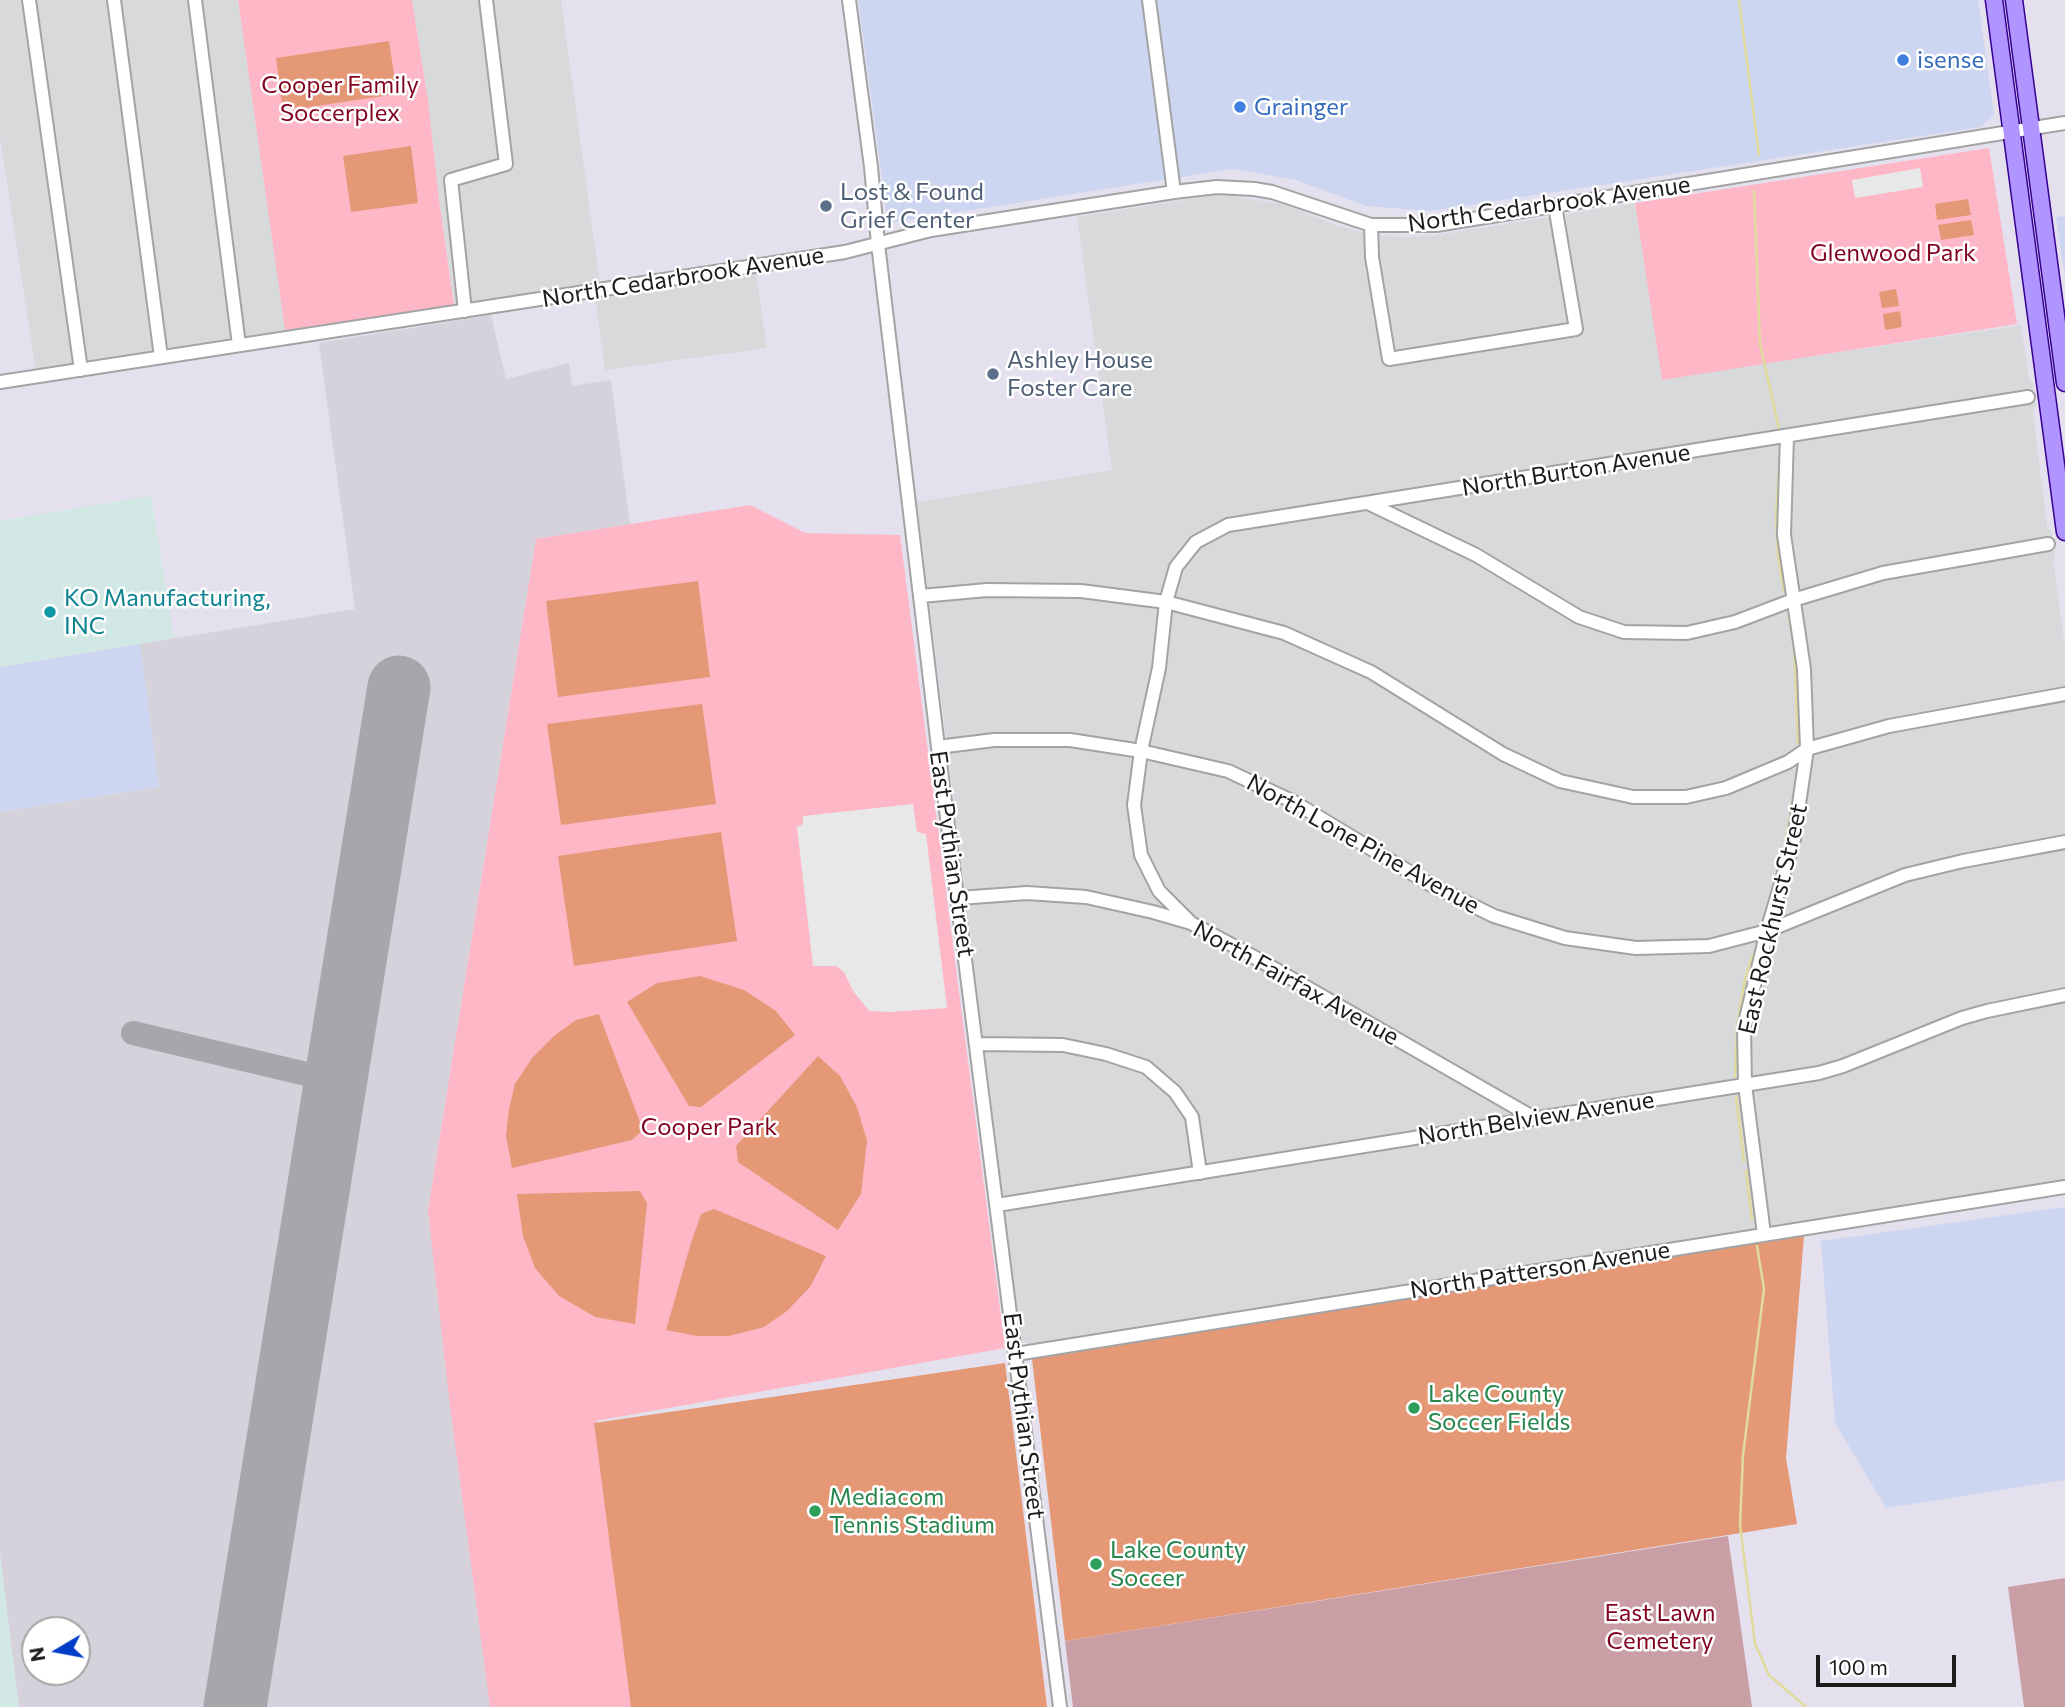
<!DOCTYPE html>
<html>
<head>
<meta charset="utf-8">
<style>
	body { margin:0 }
	#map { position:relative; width:2065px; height:1707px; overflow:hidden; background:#e5e0ee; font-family:Commissioner,sans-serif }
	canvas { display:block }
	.north { position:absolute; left:21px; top:1616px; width:70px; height:70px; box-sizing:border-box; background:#fff; border:2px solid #a4a4a4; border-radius:50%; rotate:260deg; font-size:19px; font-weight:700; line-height:28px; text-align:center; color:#1c1c1c }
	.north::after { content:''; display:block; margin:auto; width:24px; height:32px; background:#003dc7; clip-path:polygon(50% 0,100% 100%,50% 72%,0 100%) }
	.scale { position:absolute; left:1816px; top:1655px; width:140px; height:32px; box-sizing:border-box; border:4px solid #1c1c1c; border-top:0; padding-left:9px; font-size:21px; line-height:24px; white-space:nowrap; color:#1c1c1c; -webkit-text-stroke:5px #fff; paint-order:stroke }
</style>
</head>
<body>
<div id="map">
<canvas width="2065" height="1707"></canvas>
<div class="north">N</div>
<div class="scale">100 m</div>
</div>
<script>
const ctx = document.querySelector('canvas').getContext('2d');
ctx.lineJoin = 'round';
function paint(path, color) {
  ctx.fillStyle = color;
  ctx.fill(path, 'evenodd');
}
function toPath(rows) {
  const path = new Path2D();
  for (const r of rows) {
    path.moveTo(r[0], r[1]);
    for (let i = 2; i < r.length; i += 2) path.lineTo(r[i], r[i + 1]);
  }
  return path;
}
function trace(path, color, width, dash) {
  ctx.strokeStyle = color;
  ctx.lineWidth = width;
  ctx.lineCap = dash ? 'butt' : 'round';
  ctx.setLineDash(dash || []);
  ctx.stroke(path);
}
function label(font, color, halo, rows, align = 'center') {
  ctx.font = font + ' Commissioner,sans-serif';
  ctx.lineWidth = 5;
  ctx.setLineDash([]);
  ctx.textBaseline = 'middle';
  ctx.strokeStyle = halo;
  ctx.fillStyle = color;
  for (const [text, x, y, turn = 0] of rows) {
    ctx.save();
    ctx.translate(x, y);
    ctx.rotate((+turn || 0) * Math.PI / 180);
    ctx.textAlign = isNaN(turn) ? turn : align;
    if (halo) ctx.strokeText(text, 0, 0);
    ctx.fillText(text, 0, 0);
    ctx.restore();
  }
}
paint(toPath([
	[0,0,238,0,285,330,36,372,0,137],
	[412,0,561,0,600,284,454,306,439,199,428,100],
	[1224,195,1282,204,1339,226,1361,232,1386,236,1410,237,1431,236,1635,203,1663,379,2021,325,2029,379,2033,383,2036,406,2033,412,2047,527,2052,532,2055,555,2053,561,2065,647,2065,1180,1032,1345,1023,1341,1020,1336,917,502,1112,470,1077,217,1203,197],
	[756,274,767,348,605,370,595,297]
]), '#d8d9da');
paint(toPath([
	[858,0,1978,0,1994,114,1981,127,1431,211,1366,206,1296,180,1233,169,888,223],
	[2065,216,2065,278,2056,217],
	[146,643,159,787,0,812,0,667],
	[2065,1207,2065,1480,1886,1508,1835,1423,1821,1241]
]), '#cdd6f1');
paint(toPath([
	[151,496,174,638,0,667,0,521],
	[0,1553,19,1707,0,1707]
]), '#d1e8e5');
paint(toPath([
	[491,315,506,379,569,363,572,386,611,380,630,524,536,539,428,1210,491,1707,19,1707,0,1553,0,812,159,787,140,644,355,609,319,343],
	[35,1630,77,1630,77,1672,35,1672]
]), '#d6d2dc');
paint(toPath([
	[1728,1536,1752,1707,1073,1707,1065,1641],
	[2065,1578,2065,1707,2024,1707,2008,1587]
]), '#c99fa5');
paint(toPath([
	[238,0,412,0,428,100,439,199,454,306,285,330],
	[1989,148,2017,324,1662,380,1635,203],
	[750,505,805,533,900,535,1005,1348,596,1421,632,1707,490,1707,449,1398,428,1210,536,539]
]), '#feb7c7');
paint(toPath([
	[389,41,397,94,283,111,276,58],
	[411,146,418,203,351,212,343,156],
	[1968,199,1971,215,1937,220,1935,204],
	[1971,220,1974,235,1941,240,1938,225],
	[1896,289,1899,306,1882,308,1879,292],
	[1900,311,1902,327,1885,330,1883,314],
	[698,581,710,677,558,697,546,601],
	[702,704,716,804,561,825,547,724],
	[721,832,737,941,574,966,558,856],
	[700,976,744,990,776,1011,795,1035,701,1107,689,1106,627,1002,657,983],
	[599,1014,643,1130,632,1140,512,1168,506,1136,509,1109,515,1084,532,1058,554,1036,576,1020],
	[818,1056,840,1076,857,1107,867,1141,861,1194,838,1230,738,1162,736,1146],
	[640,1191,647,1203,635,1324,595,1317,559,1296,535,1268,523,1236,517,1194],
	[714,1209,826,1256,810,1287,787,1311,764,1327,729,1336,697,1336,666,1330,690,1246,701,1214],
	[1804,1236,1786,1458,1797,1524,1065,1641,1032,1359],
	[1005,1363,1047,1707,631,1707,594,1423]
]), '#e59876');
paint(toPath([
	[1920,168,1923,187,1855,198,1852,180],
	[913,804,917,832,926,834,947,1008,890,1012,869,1011,853,991,844,972,836,966,813,966,797,827,803,824,803,816]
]), '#e8e8e8');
trace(toPath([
	[1739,0,1759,155],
	[1754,191,1760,344,1779,429],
	[1780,452,1776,517,1778,556,1784,591],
	[1789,619,1794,643,1798,743],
	[1783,856,1796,780],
	[1735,1077,1737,1026,1745,979,1753,955],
	[1736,1097,1744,1161],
	[1746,1171,1752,1220],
	[1757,1246,1764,1289,1743,1455,1740,1525,1755,1644,1769,1675,1806,1707]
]), '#e0db9c', 2.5);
trace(toPath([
	[133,1033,336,1081]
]), '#a8a5ac', 24);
trace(toPath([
	[235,1707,399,687]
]), '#a8a5ac', 63);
const minor = toPath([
	[29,0,81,370],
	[114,0,161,357],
	[195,0,239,345],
	[849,0,871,167,878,244,938,747,1060,1707],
	[1149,0,1174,192],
	[1371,225,1372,257,1389,359,1576,329,1555,206],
	[465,311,451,180,506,164,486,0],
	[0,382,845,252,931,230,1174,192,1217,187,1254,189,1272,192,1371,225,1436,225,2065,123],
	[1370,504,1476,555,1579,617,1624,632,1687,633,1735,622,1793,600,1883,573,2048,544],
	[921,596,987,590,1081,591,1166,602,1284,633,1371,672,1503,754,1560,781,1633,797,1686,797,1726,788,1788,762,1807,749,1889,726,2065,694],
	[938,747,994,740,1070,740,1141,751,1228,771,1294,802,1431,885,1494,916,1565,938,1636,948,1709,946,1767,931,1905,875,1963,861,2065,842],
	[959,898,1027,893,1086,897,1153,912,1191,923,1254,957,1534,1118],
	[1191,923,1159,891,1141,855,1134,805,1141,751,1159,668,1166,602,1176,567,1196,542,1228,525,2028,397],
	[977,1044,1063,1045,1106,1054,1146,1067,1175,1092,1192,1117,1200,1173],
	[997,1205,1819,1073,1843,1066,1962,1018,1987,1011,2065,995],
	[1764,1234,1745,1085,1744,1027,1767,931,1794,839,1807,749,1804,669,1784,535,1787,436],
	[1016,1354,2065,1187]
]);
const major = toPath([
	[1994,0,2065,532],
	[2014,0,2065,383]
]);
trace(minor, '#a3a3a3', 16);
trace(major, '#360093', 19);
trace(minor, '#fff', 12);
trace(major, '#b094ff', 16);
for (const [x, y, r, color] of [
	[1903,60,7,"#3f7fe0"],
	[1240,107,7,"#3f7fe0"],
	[826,206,7,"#5c6f8a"],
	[993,374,7,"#5c6f8a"],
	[50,612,7,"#0f9aa8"],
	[1414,1408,7,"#2e9e5b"],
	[815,1511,7,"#2e9e5b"],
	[1096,1564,7,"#2e9e5b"]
]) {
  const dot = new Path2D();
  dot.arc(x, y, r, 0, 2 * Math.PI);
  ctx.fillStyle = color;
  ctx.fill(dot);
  trace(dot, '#fff', 2.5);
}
label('24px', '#366cbe', '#fff', [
	["isense",1917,60],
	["Grainger",1254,107]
], 'left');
label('24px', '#81021e', '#fff', [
	["Cooper Family",340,85],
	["Soccerplex",340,113],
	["Glenwood Park",1893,253],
	["Cooper Park",709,1127],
	["East Lawn",1660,1613],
	["Cemetery",1660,1641]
]);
label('24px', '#4e5e75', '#fff', [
	["Lost & Found",840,192],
	["Grief Center",840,220],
	["Ashley House",1007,360],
	["Foster Care",1007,388]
], 'left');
label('24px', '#1c1c1c', '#fff', [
	["North Cedarbrook Avenue",1549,204,-8],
	["North Cedarbrook Avenue",683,277,-9],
	["North Burton Avenue",1576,470,-9],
	["North Lone Pine Avenue",1363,844,29],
	["East Pythian Street",952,854,82],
	["East Rockhurst Street",1773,919,-77],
	["North Fairfax Avenue",1296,983,29],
	["North Belview Avenue",1536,1118,-9],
	["North Patterson Avenue",1540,1270,-9],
	["East Pythian Street",1024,1416,83]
]);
label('24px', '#0d838f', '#fff', [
	["KO Manufacturing,",64,598],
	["INC",64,626]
], 'left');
label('24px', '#27864d', '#fff', [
	["Lake County",1428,1394],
	["Soccer Fields",1428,1422],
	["Mediacom",829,1497],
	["Tennis Stadium",829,1525],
	["Lake County",1110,1550],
	["Soccer",1110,1578]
], 'left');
</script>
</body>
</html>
